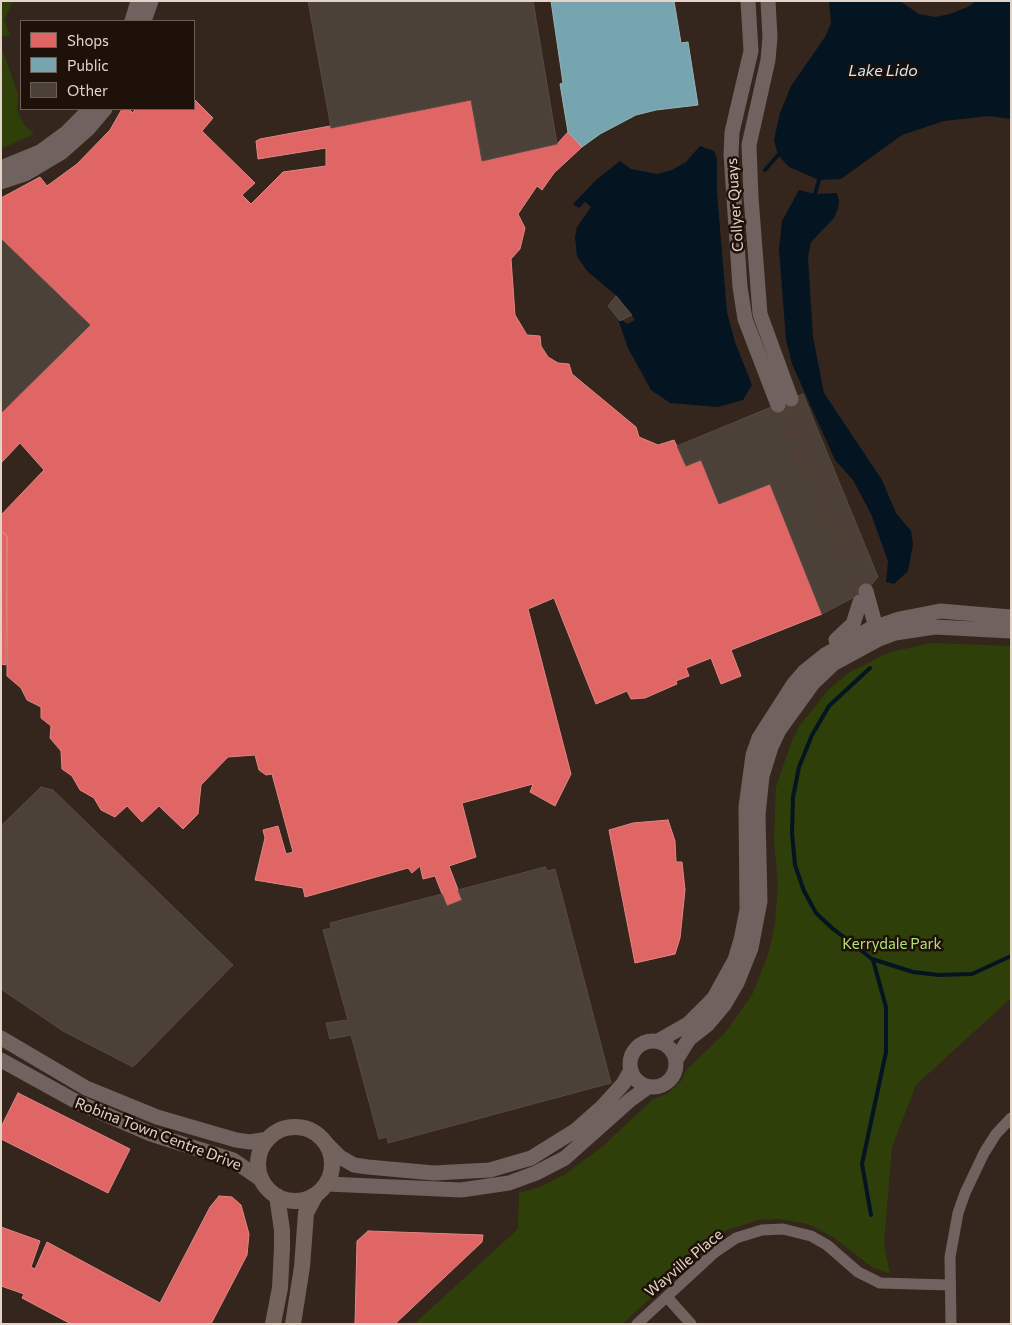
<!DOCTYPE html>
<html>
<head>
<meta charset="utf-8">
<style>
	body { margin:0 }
	#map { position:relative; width:1012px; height:1325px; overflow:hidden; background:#34261c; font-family:Commissioner,sans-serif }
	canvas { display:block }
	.frame { position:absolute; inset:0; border:2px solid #e4d3c7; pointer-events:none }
	.legend { position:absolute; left:20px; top:20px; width:175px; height:90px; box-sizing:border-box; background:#1d1109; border:1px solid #6d5f55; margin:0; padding:6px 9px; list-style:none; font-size:15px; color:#e4d3c7 }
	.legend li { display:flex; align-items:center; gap:10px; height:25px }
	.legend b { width:25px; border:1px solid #6d5f55 }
</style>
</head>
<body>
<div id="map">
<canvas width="1012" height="1325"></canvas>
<div class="frame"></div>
<ul class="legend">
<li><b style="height:14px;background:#e06666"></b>Shops</li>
<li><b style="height:14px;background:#76a5af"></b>Public</li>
<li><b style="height:14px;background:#4c4138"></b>Other</li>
</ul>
</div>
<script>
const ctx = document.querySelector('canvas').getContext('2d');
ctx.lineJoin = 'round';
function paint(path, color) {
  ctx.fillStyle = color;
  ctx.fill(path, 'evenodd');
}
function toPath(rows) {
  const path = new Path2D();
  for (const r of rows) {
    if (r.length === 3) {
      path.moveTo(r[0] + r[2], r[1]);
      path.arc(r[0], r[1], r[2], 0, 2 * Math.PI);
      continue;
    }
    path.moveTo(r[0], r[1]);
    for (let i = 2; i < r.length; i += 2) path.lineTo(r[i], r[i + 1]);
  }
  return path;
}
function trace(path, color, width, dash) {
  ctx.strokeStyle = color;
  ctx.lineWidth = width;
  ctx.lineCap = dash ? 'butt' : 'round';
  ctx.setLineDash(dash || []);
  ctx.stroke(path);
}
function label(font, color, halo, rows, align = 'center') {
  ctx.font = font + ' Commissioner,sans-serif';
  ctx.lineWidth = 5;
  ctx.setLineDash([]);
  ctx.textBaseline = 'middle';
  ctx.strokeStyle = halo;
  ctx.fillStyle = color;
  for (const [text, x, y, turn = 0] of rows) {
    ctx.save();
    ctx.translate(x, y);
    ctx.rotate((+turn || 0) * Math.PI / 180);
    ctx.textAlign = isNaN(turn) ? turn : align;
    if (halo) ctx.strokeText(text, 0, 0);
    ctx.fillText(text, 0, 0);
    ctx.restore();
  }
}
paint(toPath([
	[1,1,13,1,4,20,10,35,1,37],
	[1,46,18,94,17,110,23,123,34,134,1,149],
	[932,643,1011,646,1011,998,916,1085,892,1147,884,1243,890,1274,872,1267,833,1237,808,1224,779,1219,758,1220,724,1231,622,1324,414,1324,518,1229,519,1193,540,1187,564,1175,602,1147,653,1099,667,1094,682,1080,686,1070,726,1032,753,993,769,952,775,923,778,884,774,840,776,787,791,743,800,725,830,688,850,672,890,652]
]), '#2e3f09');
paint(toPath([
	[829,1,900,1,919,14,935,17,950,14,970,6,975,1,1011,1,1011,119,989,116,944,121,902,135,841,179,819,180,789,167,778,155,774,140,780,113,791,86,825,37,831,23],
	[700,146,714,151,717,159,717,193,727,312,735,342,752,385,743,400,718,407,670,403,651,390,628,348,617,316,627,324,635,320,618,297,587,271,577,256,575,237,577,227,591,207,585,202,579,208,573,204,596,180,620,161,631,169,657,174,672,170,686,162],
	[799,190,815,194,837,193,839,201,838,209,834,218,811,242,808,257,813,337,824,393,882,480,896,513,911,531,913,544,908,571,894,584,886,582,888,561,871,514,853,480,835,460,792,364,786,340,779,249,782,221]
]), '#051421');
const shops = toPath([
	[194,99,213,118,202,131,255,183,242,195,251,204,283,172,326,166,326,148,258,159,256,141,260,139,471,100,482,161,557,144,568,132,582,147,554,173,542,190,537,186,518,214,525,228,520,249,511,259,515,315,527,335,540,336,541,346,548,357,558,363,569,364,572,374,636,427,639,437,658,445,674,440,686,466,701,460,719,504,770,484,822,614,731,650,741,676,721,684,711,658,686,668,689,676,676,681,677,684,645,698,631,699,627,691,596,704,554,598,528,609,571,774,555,806,530,792,533,784,462,803,476,857,449,866,462,900,447,906,435,876,423,879,420,866,412,873,408,868,305,897,303,888,255,880,265,838,263,830,278,826,286,854,293,852,272,774,266,775,259,770,255,755,228,757,201,785,198,814,183,829,159,806,142,822,127,806,115,817,101,810,94,798,80,790,72,776,62,769,61,751,50,738,51,726,41,718,41,707,27,700,21,688,7,676,7,536,1,531,1,515,44,470,20,443,1,463,1,413,90,325,1,239,1,198,40,177,47,186,77,164,110,130,122,109,129,109,133,113,135,109,194,109,194,99],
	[1,531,7,536,6,665,1,664,1,531],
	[668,820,675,841,676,862,682,862,685,890,680,938,675,954,635,963,609,830,633,823,668,820],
	[18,1093,130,1149,108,1193,1,1139,1,1127,18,1093],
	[219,1196,232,1197,241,1205,249,1234,247,1255,211,1324,71,1324,22,1298,24,1294,1,1286,1,1227,40,1241,31,1267,35,1269,47,1242,160,1303,210,1207,219,1196],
	[368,1231,483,1235,482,1242,395,1324,355,1324,357,1241,368,1231]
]);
paint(shops, '#e06666');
trace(shops, '#e18783', 1);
const public = toPath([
	[551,1,674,1,681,43,688,42,698,105,656,110,636,115,600,134,582,147,568,132,560,84,563,83,551,1]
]);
paint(public, '#76a5af');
trace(public, '#97b3b6', 1);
trace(toPath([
	[765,170,778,155],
	[815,194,819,180],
	[870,668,829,706,812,735,799,767,793,797,792,833,795,865,804,891,816,913,832,928,872,959,913,972,939,975,972,974,1011,956],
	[871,1215,862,1164,886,1052,886,1007,873,960]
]), '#051421', 4);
const building = toPath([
	[308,1,533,1,557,144,482,161,471,100,331,128,308,1],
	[1,239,90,325,1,413,1,239],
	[616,296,632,315,620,321,608,306,616,296],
	[803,394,878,577,866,591,822,614,770,484,719,504,701,460,686,466,677,446,803,394],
	[41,787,53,790,233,965,133,1067,63,1031,1,989,1,826,41,787],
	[545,867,547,871,555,869,611,1083,388,1143,387,1137,379,1139,351,1035,330,1039,326,1023,348,1020,323,930,331,928,330,923,442,894,447,906,462,900,458,890,545,867]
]);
paint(building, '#4c4138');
trace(building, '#574b42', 1);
trace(toPath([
	[791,399,858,570],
	[778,405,858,595]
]), '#4e4036', 15, [15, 8]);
trace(toPath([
	[667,1297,691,1324],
	[637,1324,714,1253,736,1238,762,1230,783,1229,811,1236,827,1245,858,1272,880,1283,949,1285],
	[951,1324,950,1257,958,1213,965,1193,984,1153,996,1134,1011,1118]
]), '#70625e', 11);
trace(toPath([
	[748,1,751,51,732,132,731,154,740,287,745,319,778,405],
	[768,1,770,37,768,60,749,145,751,197,760,314,791,399],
	[132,21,138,1],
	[144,21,151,1],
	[1,168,40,152,66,133,90,109],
	[1,182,25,174,62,152,88,129,105,109],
	[866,591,878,635],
	[836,640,853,624,860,602],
	[1,1038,86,1088,157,1117,236,1140,250,1142,268,1139],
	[658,1041,688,1024,714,998,735,960,741,940,747,910,746,807,753,755,759,738,793,685,805,671,825,655,870,629,899,619,940,611,1011,617],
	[653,1064,23],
	[1,1060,77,1102,151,1134,233,1160,262,1180],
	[676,1060,689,1039,708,1024,724,1005,737,983,751,948,760,901,758,815,762,776,771,747,779,730,813,683,833,664,879,639,895,633,935,627,1011,631],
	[327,1144,340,1157,354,1165,368,1167,434,1173,490,1170,531,1158,576,1130,603,1106,623,1084,631,1070],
	[327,1184,461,1190,509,1183,536,1173,565,1158,630,1100,648,1087]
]), '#70625e', 15);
trace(toPath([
	[295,1164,37],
	[273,1324,280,1288,282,1248,282,1230,277,1196],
	[293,1324,302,1267,306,1213,315,1196]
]), '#74635d', 16);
label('15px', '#e4d3c7', '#1d1109', [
	["Collyer Quays",735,205,-94],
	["Robina Town Centre Drive",158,1134,21],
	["Wayville Place",684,1263,-40]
]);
label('15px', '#b1e174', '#1d1109', [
	["Kerrydale Park",892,944]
]);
label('italic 16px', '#d3e7f6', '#1d1109', [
	["Lake Lido",883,71]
]);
</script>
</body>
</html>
